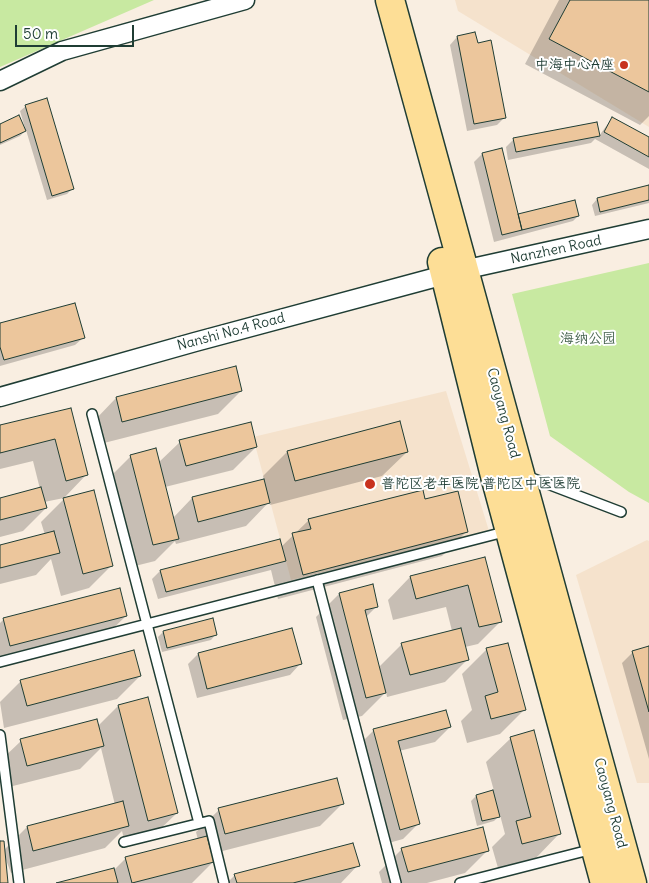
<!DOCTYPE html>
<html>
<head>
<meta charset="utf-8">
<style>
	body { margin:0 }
	#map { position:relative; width:649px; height:883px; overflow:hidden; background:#f9eee1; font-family:Delius,sans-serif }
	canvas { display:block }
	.scale { position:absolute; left:15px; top:25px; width:119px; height:22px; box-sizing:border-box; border:2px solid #1f3d34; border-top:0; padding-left:6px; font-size:15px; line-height:18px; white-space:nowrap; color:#1f3d34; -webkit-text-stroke:4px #fff; paint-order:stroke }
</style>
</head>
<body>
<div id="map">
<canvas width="649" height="883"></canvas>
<div class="scale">50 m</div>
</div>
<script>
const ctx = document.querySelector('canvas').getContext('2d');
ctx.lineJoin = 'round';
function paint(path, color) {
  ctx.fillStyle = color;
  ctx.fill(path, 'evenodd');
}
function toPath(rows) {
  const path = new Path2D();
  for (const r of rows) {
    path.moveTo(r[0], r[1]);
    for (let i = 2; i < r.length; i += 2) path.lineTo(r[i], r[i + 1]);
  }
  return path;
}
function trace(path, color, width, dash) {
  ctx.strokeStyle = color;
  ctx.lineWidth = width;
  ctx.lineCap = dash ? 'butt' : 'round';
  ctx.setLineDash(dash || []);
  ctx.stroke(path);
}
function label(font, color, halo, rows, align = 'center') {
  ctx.font = font + ' Delius,"LXGW WenKai TC",sans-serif';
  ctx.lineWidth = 4;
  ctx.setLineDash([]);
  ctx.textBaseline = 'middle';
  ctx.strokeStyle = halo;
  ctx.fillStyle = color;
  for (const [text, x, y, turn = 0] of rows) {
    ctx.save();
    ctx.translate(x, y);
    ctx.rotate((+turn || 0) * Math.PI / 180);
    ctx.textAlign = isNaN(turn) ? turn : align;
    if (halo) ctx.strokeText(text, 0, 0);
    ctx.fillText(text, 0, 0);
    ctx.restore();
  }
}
paint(toPath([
	[455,0,649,0,649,127,458,11],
	[446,391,489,531,291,580,253,437],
	[647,540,649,541,649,783,637,783,576,575]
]), '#f5e2cc');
paint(toPath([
	[0,0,154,0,0,67],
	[649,263,649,503,629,492,550,436,512,294]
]), '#c8e9a1');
paint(toPath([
	[559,0,649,0,649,116,640,125,525,64],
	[457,37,477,44,505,117,497,125,467,131,450,45],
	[26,106,72,189,67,194,47,200,26,130,20,136,0,145,0,125,25,128,20,111],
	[612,118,649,138,649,169,595,139,591,143,508,160,506,147,514,139,599,136],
	[501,150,518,216,578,216,573,221,494,242,474,162,482,154],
	[649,187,649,203,595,216,592,205,597,199],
	[0,325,83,338,75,345,0,366],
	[241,391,218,414,100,444,94,421,116,398],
	[70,409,86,475,64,498,44,502,46,508,23,531,0,537,0,499,40,489,33,461,0,469,0,427],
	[180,442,256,447,233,470,165,487,173,518,192,498,264,480,263,476,287,452,407,452,382,476,270,505,269,502,246,526,176,544,175,541,155,561,131,567,108,479,131,456,158,463],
	[64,499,112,565,89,588,61,596,51,559,36,575,0,584,0,546,45,535,41,522],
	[424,500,467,531,442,556,278,599,271,570,158,599,152,579,160,571,281,547,309,520],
	[484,558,501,621,478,644,465,647,468,659,445,682,387,697,386,692,362,716,343,720,316,617,339,594,372,586,377,606,365,618,378,668,402,644,452,631,446,607,393,620,388,600,410,577],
	[119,590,126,616,103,638,0,665,0,623,3,620],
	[163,632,216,634,211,640,162,652,158,637],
	[649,648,649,759,622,663,633,652],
	[487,649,524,710,500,734,467,743,461,721,472,710,462,674],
	[198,654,300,664,290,675,197,698,188,664],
	[140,676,117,699,4,728,0,702,21,681],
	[118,706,177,813,154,835,125,843,122,831,105,848,11,873,3,852,7,883,0,883,0,843,3,851,27,827,115,805,101,748,80,769,5,788,0,761,21,741,97,727],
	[450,727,435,742,399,751,418,824,403,839,385,844,359,745,374,730],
	[511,738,559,834,535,859,498,868,492,847,505,834,500,815,494,821,477,826,471,801,476,796,494,791,486,762],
	[343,803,320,826,211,854,213,862,192,883,61,883,115,869,126,858,198,840,196,832,219,810],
	[402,849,488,850,465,873,427,883,382,883,379,872],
	[358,865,341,883,227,883,235,875]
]), '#0003');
const building = toPath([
	[570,0,649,0,649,92,549,39,570,0],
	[475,32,478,43,491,40,506,118,474,124,457,36,475,32],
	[47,98,74,189,52,196,25,105,47,98],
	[19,115,26,131,0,143,0,124,19,115],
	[612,117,649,137,649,157,604,132,612,117],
	[597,122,600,136,516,152,513,138,597,122],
	[502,148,522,230,502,235,482,153,502,148],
	[649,185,649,200,600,212,597,198,649,185],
	[575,200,579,216,522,230,518,214,575,200],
	[75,303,85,338,4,360,0,347,0,323,75,303],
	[236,366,242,391,122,422,116,397,236,366],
	[71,408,88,475,66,481,55,439,0,453,0,425,71,408],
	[400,421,408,452,295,481,287,451,400,421],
	[251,422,257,447,186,466,179,440,251,422],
	[156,448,179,539,153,545,130,455,156,448],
	[264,479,270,503,198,522,192,497,264,479],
	[41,487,47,508,0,520,0,498,41,487],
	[94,490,113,566,83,574,63,498,94,490],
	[423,490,425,499,458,491,468,532,303,575,292,533,311,529,308,519,423,490],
	[54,531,60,553,0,568,0,545,54,531],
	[280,539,286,561,166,592,160,570,280,539],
	[485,557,502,622,479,627,468,585,416,599,410,576,485,557],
	[373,584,378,607,365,610,386,693,366,698,339,593,373,584],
	[120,588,127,616,10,646,3,618,120,588],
	[213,618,217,635,167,648,163,631,213,618],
	[292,628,302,664,207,689,198,653,292,628],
	[461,628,469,660,410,675,401,643,461,628],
	[508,643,526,710,491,719,485,696,498,692,486,648,508,643],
	[649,646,649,712,632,651,649,646],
	[134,650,141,676,27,706,20,680,134,650],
	[148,697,178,813,148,821,118,705,148,697],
	[446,710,451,727,398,741,420,824,400,830,373,729,446,710],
	[97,719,104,746,27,766,20,739,97,719],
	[534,730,561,834,522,844,516,821,531,817,510,737,534,730],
	[337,778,344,804,225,834,218,808,337,778],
	[493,790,500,817,482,821,476,795,493,790],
	[123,801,129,826,33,851,27,826,123,801],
	[483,827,489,851,408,872,401,848,483,827],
	[207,836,214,862,132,883,125,857,207,836],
	[0,841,4,841,8,883,0,883,0,841],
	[353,843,360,866,293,883,237,883,234,874,353,843],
	[114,868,118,883,56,883,114,868]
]);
paint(building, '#ecc69c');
trace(building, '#1f3d34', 1);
const lane = toPath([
	[92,414,199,823],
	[524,475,621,512],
	[317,580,396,883],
	[0,662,508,531],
	[0,735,19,883],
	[124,842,209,821,224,883],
	[460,883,593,849]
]);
const street = toPath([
	[0,81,62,51,245,0],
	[0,397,195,342,463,270,649,229]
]);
const primary = toPath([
	[390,0,632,883],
	[442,262,495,476,605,883]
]);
trace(lane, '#1f3d34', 12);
trace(street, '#1f3d34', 21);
trace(primary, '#1f3d34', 31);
trace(lane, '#fff', 9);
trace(street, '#fff', 18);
trace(primary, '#fdde96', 28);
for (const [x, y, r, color] of [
	[624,65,5,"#c8321e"],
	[370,484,6,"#c8321e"]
]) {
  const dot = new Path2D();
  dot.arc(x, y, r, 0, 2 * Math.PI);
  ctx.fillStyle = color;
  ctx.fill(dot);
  trace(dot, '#fff', 2);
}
label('14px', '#1f3d34', '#fff', [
	["中海中心A座",614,65],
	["普陀区老年医院 普陀区中医医院",381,484,"left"]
], 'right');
label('14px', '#1f3d34', '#fff', [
	["Nanzhen Road",556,250,-12],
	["Nanshi No.4 Road",231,332,-15],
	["Caoyang Road",503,413,75],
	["Caoyang Road",610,803,75]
]);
label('14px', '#415f4a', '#fff', [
	["海纳公园",588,339]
]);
</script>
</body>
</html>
